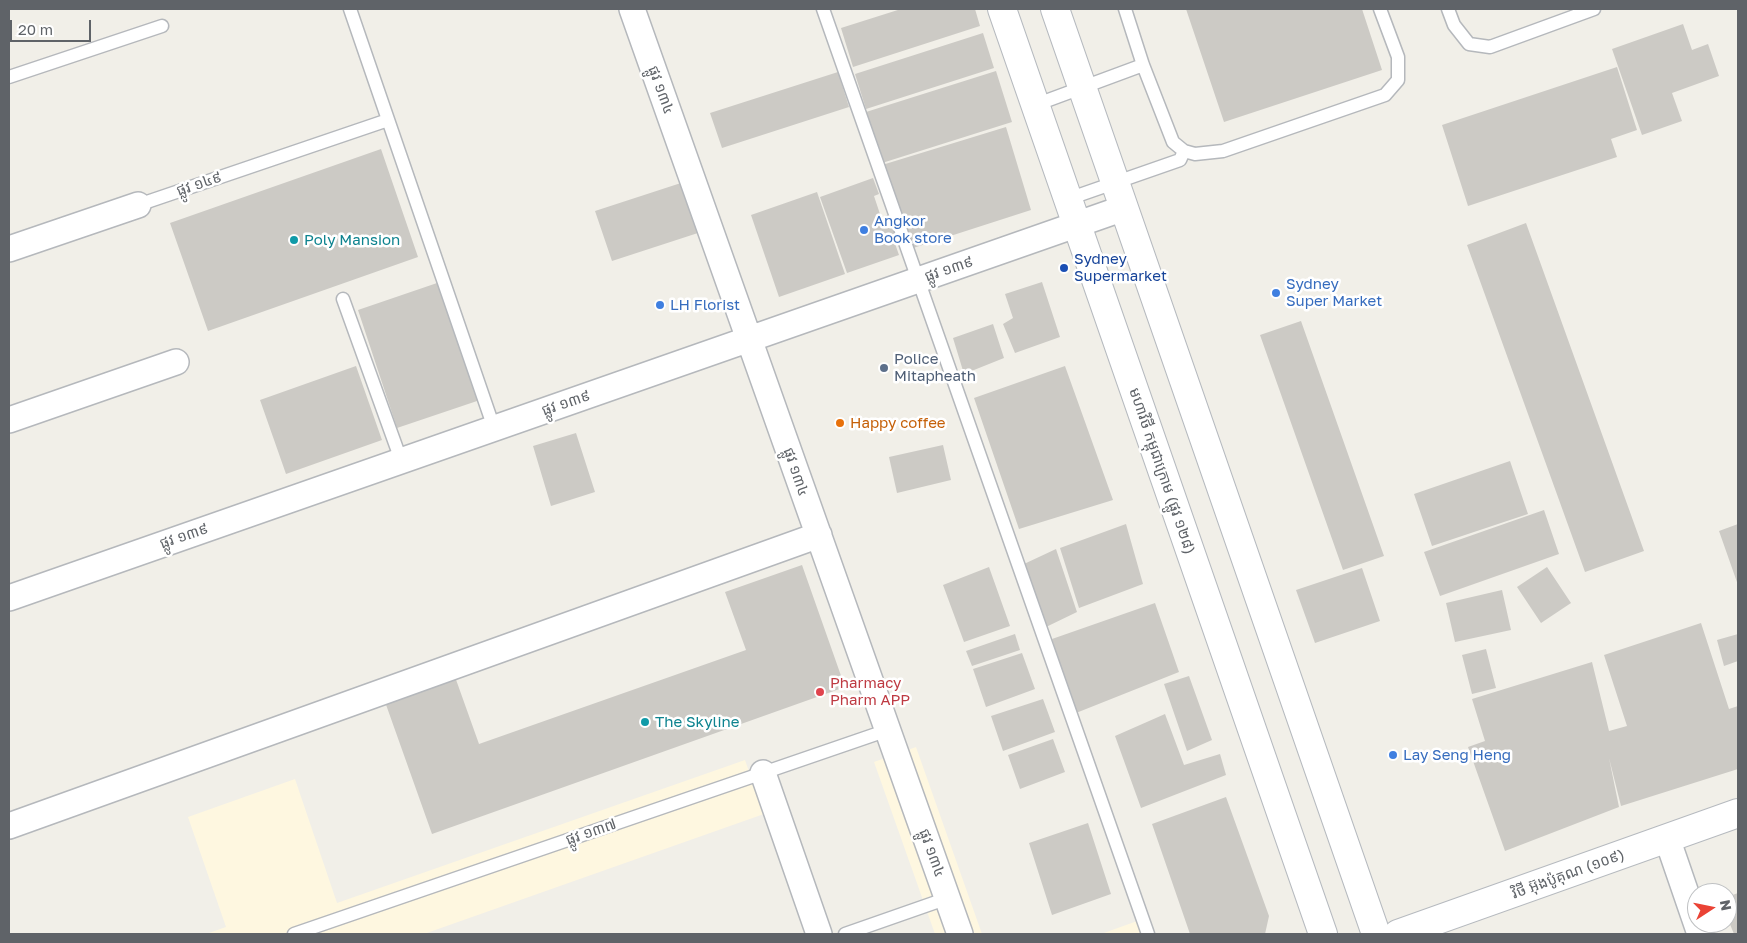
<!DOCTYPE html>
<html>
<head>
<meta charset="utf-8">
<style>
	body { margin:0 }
	#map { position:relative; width:1747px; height:943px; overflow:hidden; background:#f1efe8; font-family:"Golos Text",sans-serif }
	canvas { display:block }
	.frame { position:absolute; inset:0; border:10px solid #5f6368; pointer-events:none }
	.north { position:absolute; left:1687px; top:883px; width:50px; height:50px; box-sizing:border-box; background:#fff; border:1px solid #bfc1c3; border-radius:50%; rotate:79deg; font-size:14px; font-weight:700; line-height:20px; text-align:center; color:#5f6368 }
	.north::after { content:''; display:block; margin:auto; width:18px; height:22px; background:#ea4335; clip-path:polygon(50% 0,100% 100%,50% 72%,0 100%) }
	.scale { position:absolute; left:10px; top:20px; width:81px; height:22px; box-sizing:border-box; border:2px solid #5f6368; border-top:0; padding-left:6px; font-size:15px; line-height:18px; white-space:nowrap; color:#5f6368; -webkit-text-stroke:4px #fff; paint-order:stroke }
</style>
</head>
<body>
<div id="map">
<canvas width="1747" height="943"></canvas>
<div class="frame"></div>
<div class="north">N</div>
<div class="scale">20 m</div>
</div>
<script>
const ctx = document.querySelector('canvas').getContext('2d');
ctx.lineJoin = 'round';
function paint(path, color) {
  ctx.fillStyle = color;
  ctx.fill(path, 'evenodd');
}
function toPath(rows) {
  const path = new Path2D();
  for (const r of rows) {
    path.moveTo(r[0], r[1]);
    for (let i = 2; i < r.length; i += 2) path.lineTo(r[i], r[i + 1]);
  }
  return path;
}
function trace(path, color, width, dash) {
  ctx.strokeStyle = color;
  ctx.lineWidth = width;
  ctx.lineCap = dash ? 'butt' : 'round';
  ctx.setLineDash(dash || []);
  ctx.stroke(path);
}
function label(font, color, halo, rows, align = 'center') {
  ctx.font = font + ' "Golos Text","Noto Sans Khmer",sans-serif';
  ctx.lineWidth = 5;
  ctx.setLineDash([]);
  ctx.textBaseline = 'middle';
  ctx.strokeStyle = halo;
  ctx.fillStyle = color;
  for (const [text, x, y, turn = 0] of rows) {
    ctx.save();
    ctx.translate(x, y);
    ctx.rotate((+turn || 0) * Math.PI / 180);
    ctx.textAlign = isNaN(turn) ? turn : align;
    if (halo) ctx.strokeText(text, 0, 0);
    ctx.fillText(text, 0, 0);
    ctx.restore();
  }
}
paint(toPath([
	[916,747,982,934,935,934,874,762],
	[745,760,764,814,424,934,206,934,226,927,188,817,295,779,337,903],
	[1140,920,1145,934,1101,934]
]), '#fef7e0');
paint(toPath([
	[901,9,975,9,980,26,853,67,841,28],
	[1186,9,1362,9,1382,70,1224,122],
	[1683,24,1692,50,1708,44,1719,76,1672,93,1682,121,1642,135,1612,49],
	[983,33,994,68,866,109,855,74],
	[1617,67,1637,130,1611,139,1617,157,1468,206,1442,125],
	[996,71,1012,122,882,163,866,112],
	[838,72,849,107,722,148,710,113],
	[1006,127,1031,210,910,249,882,165],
	[381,149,418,257,208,331,170,223],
	[873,178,879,194,874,196,881,217,893,213,901,235,893,238,899,255,847,273,820,197],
	[684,182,701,232,612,261,595,211],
	[817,192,845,274,779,297,751,215],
	[1526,223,1644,551,1585,572,1467,245],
	[440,282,480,400,397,428,358,310],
	[1042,282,1060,337,1015,353,1003,324,1013,318,1005,294],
	[1301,321,1384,556,1343,570,1260,335],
	[993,324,1004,358,964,374,953,338],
	[356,366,382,440,286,474,260,400],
	[1065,366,1113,500,1019,529,974,398],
	[576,433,595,492,551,506,533,446],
	[943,445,951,480,897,493,889,457],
	[1510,461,1528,514,1432,546,1414,494],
	[1544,510,1559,554,1440,596,1424,552],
	[1126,524,1143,584,1079,608,1060,548],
	[1738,524,1738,585,1719,531],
	[1056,549,1077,612,1046,627,1024,564],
	[802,565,845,687,432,834,384,699,454,674,479,744,746,650,725,592],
	[989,567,1010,626,964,642,943,585],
	[1547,567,1571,603,1541,623,1517,587],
	[1362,568,1380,621,1315,643,1296,590],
	[1502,590,1511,630,1455,642,1446,603],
	[1155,603,1179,672,1076,713,1052,639],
	[1701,623,1729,709,1738,706,1738,769,1621,806,1609,758,1619,807,1505,851,1468,747,1485,741,1472,699,1592,662,1609,731,1627,726,1604,655],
	[1015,634,1020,650,972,666,966,651],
	[1738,634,1738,661,1724,666,1717,640],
	[1486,649,1496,688,1472,694,1462,655],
	[1022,653,1035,689,986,707,973,669],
	[1189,676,1212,740,1187,751,1164,684],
	[1043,699,1055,732,1003,751,991,716],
	[1165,714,1184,765,1220,754,1226,775,1141,808,1115,736],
	[1053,739,1065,772,1020,789,1008,755],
	[1226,797,1269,916,1265,934,1190,934,1152,824],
	[1088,823,1111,894,1052,915,1029,843],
	[1738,893,1738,934,1734,934,1727,917,1727,897]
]), '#cccac5');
const lane = toPath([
	[350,9,494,428],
	[823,9,1148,934],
	[1125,9,1143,65,1173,142,1184,151,1195,154,1223,151,1385,95,1398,80,1398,57,1380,9],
	[1448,9,1454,25,1469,44,1490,47,1594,9],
	[9,77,162,26],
	[1035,105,1143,65],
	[1068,199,1180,160,1184,151],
	[138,205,388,120],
	[343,299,401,460],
	[294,934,888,730],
	[845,934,948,898]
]);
const street = toPath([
	[632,9,960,934],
	[9,249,138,205],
	[9,420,176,362],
	[9,598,1124,208],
	[763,773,819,934],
	[9,826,819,535],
	[1667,838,1700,934]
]);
const secondary = toPath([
	[1002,9,1323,934],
	[1055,9,1376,934],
	[1398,934,1738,813]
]);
trace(lane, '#b5b8bc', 15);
trace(street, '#b5b8bc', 28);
trace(secondary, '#b6babf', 30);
trace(lane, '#fff', 12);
trace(street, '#fff', 25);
trace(secondary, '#fff', 28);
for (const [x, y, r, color] of [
	[864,230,5,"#3f7fe0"],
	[294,240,5,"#0f9aa8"],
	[1064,268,5,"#1a4fb4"],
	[1276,293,5,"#3f7fe0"],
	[660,305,5,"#3f7fe0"],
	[884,368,5,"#5c6f8a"],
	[840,423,5,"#e8710a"],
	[820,692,5,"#e0444e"],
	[645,722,5,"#0f9aa8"],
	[1393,755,5,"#3f7fe0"]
]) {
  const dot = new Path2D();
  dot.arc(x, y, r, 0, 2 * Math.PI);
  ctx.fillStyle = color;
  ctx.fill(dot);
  trace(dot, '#fff', 2);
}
label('15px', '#5f6368', '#fff', [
	["ផ្លូវ ១៣៤",661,90,70],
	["ផ្លូវ ១៤៩",199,184,-19],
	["ផ្លូវ ១៣៩",949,269,-19],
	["ផ្លូវ ១៣៩",566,403,-19],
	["មហាវិថី កម្ពុជាក្រោម (ផ្លូវ ១២៨)",1162,471,71],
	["ផ្លូវ ១៣៤",796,472,71],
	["ផ្លូវ ១៣៩",184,536,-19],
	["ផ្លូវ ១៣៧",591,832,-19],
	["ផ្លូវ ១៣៤",932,853,70],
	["វិថី អ៊ុងប៉ូគុណ (១០៩)",1568,874,-20]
]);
label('15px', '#366cbe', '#fff', [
	["Angkor",874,221],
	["Book store",874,238],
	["Sydney",1286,284],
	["Super Market",1286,301],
	["LH Florist",670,305],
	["Lay Seng Heng",1403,755]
], 'left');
label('15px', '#0d838f', '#fff', [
	["Poly Mansion",304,240],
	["The Skyline",655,722]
], 'left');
label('15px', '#164399', '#fff', [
	["Sydney",1074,259],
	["Supermarket",1074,276]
], 'left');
label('15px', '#4e5e75', '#fff', [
	["Police",894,359],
	["Mitapheath",894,376]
], 'left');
label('15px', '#c56008', '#fff', [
	["Happy coffee",850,423]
], 'left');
label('15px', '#be3a42', '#fff', [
	["Pharmacy",830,683],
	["Pharm APP",830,700]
], 'left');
</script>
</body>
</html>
